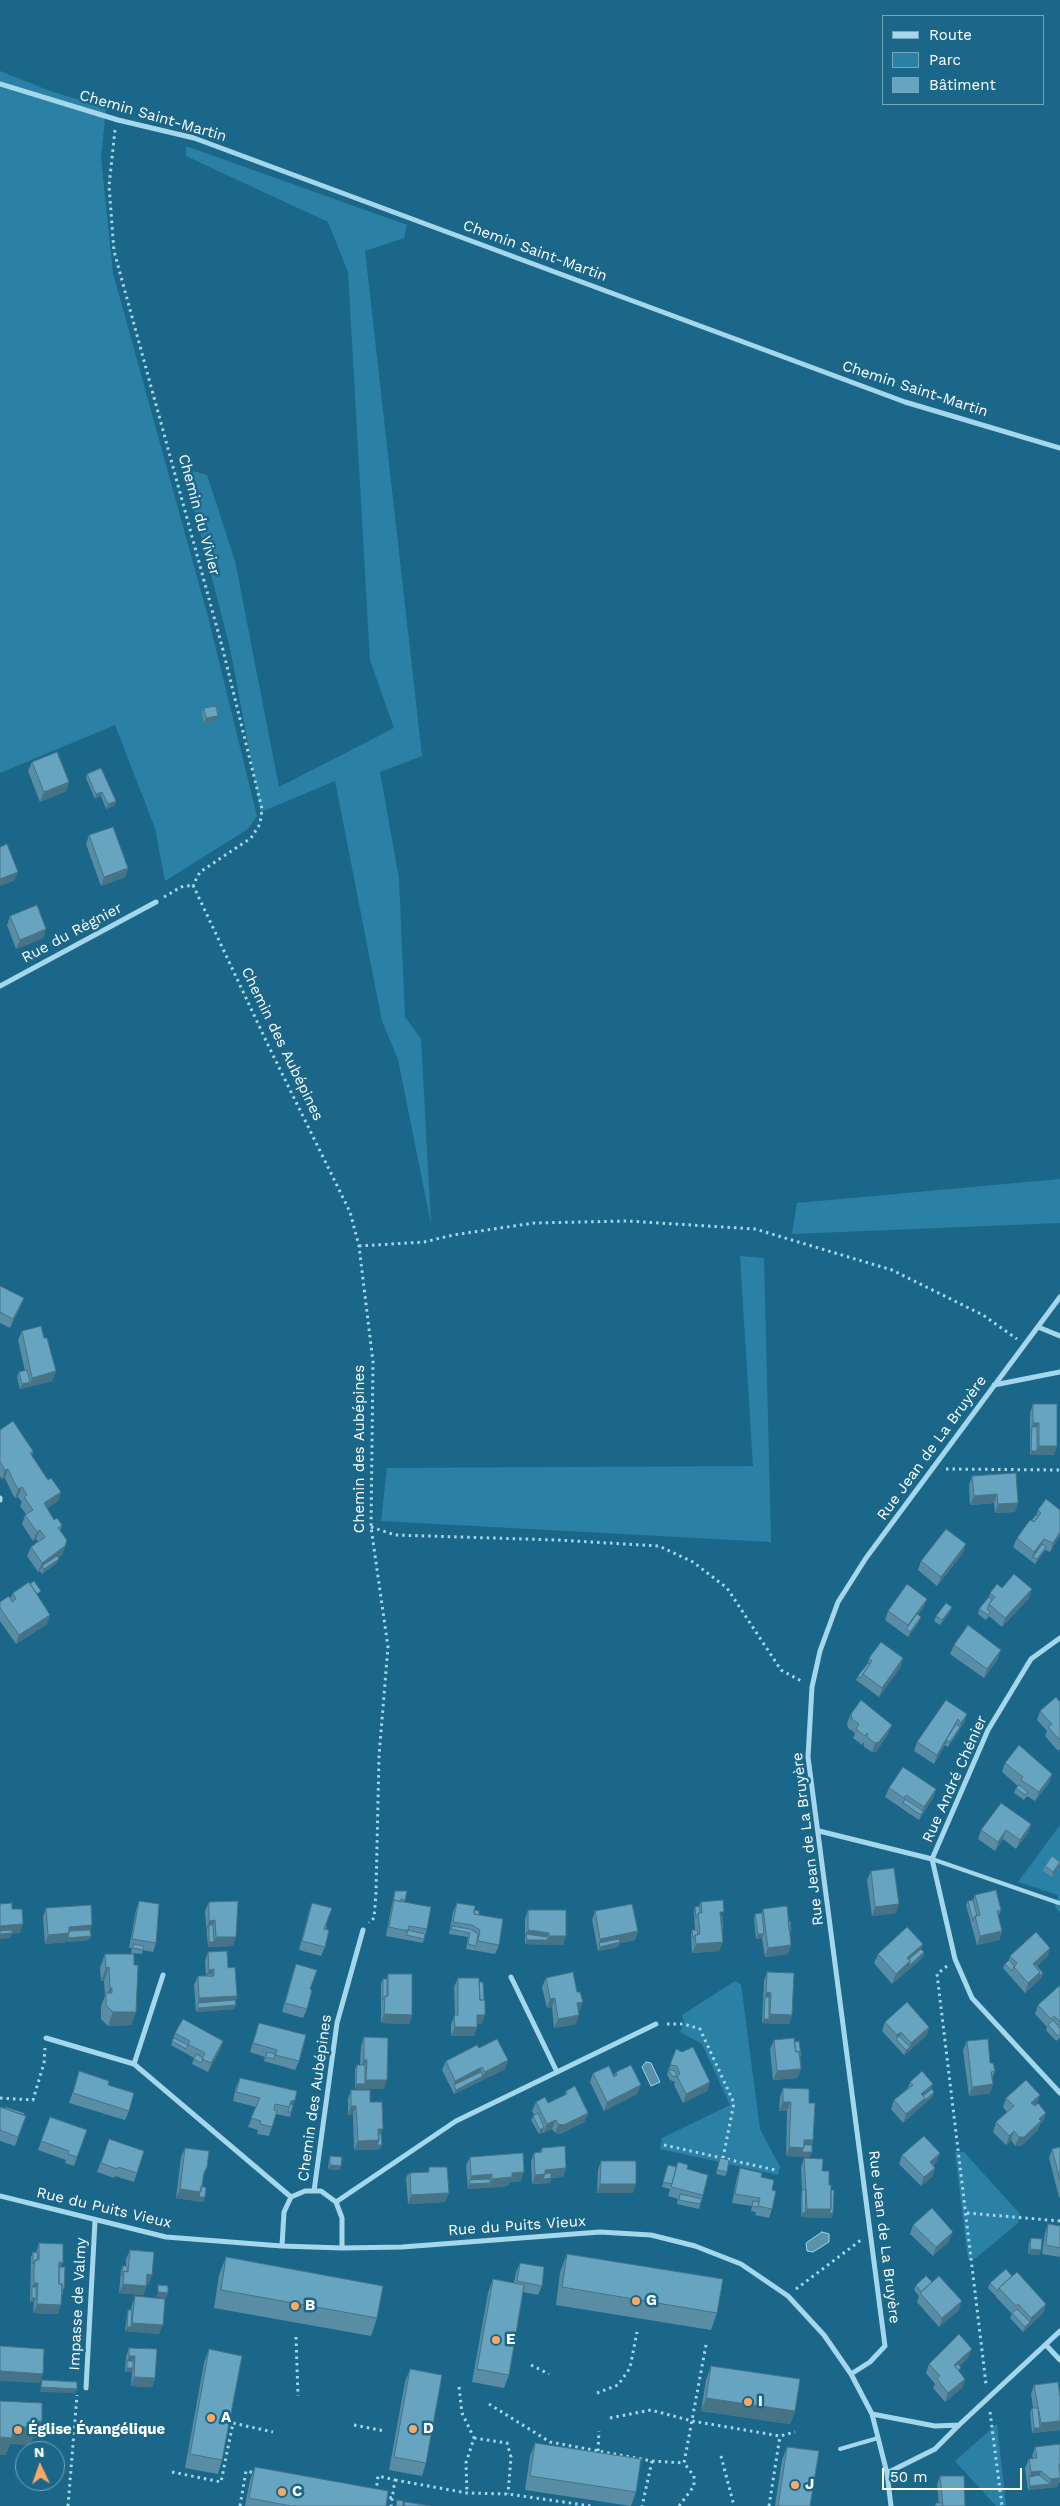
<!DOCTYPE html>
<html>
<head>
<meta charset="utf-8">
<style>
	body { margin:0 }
	#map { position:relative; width:1060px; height:2506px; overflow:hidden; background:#1b6789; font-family:"Work Sans",sans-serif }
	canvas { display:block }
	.legend { position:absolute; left:882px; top:15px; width:162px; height:90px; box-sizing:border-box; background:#1b6789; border:1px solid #76a4b8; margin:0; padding:6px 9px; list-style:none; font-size:15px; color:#fff }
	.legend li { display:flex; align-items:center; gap:10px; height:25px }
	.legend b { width:25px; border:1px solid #76a4b8 }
	.north { position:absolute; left:15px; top:2441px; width:50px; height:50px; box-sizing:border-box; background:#1b6789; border:1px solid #76a4b8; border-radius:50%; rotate:357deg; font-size:14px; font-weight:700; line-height:20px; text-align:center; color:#fff }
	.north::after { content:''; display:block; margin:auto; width:18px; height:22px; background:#fea861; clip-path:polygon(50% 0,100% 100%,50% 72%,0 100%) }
	.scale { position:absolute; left:882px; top:2468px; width:140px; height:22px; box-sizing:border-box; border:2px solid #fff; border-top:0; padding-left:6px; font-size:15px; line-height:18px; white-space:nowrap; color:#fff; -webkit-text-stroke:4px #1b6789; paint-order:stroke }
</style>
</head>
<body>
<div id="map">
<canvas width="1060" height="2506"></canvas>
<ul class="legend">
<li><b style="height:6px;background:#a4d7ec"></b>Route</li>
<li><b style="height:14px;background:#2b81a5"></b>Parc</li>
<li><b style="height:14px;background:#66a4c0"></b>Bâtiment</li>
</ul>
<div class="north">N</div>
<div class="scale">50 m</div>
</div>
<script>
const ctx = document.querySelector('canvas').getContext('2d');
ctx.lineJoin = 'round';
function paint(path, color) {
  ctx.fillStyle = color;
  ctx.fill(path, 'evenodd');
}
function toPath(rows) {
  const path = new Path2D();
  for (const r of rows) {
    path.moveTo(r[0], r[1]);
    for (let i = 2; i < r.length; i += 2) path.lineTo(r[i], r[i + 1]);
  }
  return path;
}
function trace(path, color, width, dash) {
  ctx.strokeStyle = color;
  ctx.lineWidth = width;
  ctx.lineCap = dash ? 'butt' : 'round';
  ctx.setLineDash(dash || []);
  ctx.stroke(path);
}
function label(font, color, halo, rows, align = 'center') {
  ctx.font = font + ' "Work Sans",sans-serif';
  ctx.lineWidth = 5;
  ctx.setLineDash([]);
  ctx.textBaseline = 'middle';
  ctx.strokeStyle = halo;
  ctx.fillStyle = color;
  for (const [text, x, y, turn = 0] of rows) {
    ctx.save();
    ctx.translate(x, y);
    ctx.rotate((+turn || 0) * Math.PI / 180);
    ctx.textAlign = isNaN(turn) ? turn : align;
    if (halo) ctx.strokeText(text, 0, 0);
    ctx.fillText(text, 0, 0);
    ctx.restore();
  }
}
paint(toPath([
	[0,71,50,91,106,108,101,158,113,273,208,617,257,816,248,829,165,881,155,828,115,725,0,773],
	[186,146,407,225,404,238,365,251,422,756,380,772,399,879,405,1017,421,1039,431,1224,398,1059,382,1021,335,781,261,812,230,648,189,490,193,471,207,475,235,561,279,787,394,728,370,660,348,272,328,222,186,156],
	[1060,1179,1060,1223,792,1234,797,1203],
	[740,1256,764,1258,771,1542,381,1521,387,1468,753,1466],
	[1060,1825,1060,1913,1055,1907,1058,1895,1018,1882],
	[735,1981,741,1984,760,2129,780,2167,778,2175,660,2149,662,2138,730,2105,702,2044,680,2032,684,2024,682,2015],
	[955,2152,964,2152,1020,2214,1018,2223,976,2258,968,2260],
	[997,2424,1006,2506,996,2506,955,2461]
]), '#2b81a5');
const water = toPath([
	[646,2062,651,2063,660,2082,651,2086,642,2067,646,2062],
	[822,2232,829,2234,829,2242,813,2252,807,2251,806,2243,822,2232]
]);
paint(water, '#5c92a9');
trace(water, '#97d6ee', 1);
trace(toPath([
	[115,130,109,186,114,251,223,650,262,809,260,824,251,838,200,872,193,885],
	[193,885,269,1047,350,1212,359,1246,373,1362,371,1527,388,1647,379,1756,376,1893,374,1918,369,1923],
	[164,897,181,887,193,885],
	[359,1246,424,1242,453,1235,534,1223,627,1221,755,1229,892,1270,983,1315,1017,1339],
	[946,1469,1060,1470],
	[371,1527,395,1535,557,1540,659,1546,693,1562,727,1588,781,1670,803,1682],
	[947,1966,937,1974,986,2384],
	[667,2024,684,2024,700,2029,734,2103,723,2158],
	[0,2098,33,2100,44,2063,45,2048],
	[664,2145,775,2170],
	[967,2213,1060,2221],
	[796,2289,861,2240],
	[296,2337,298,2396],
	[531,2365,549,2374],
	[459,2387,462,2413,474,2438,466,2463,467,2493],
	[597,2393,618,2385,630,2368,637,2332],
	[489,2404,550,2442,652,2461,642,2506],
	[990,2412,1002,2506],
	[610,2418,651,2410,692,2421,780,2436,795,2432],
	[354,2425,385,2431],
	[474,2438,507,2443,511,2457,508,2494],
	[598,2451,599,2431],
	[721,2456,734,2506],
	[652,2461,684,2463],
	[172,2472,221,2482,233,2423,273,2432],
	[395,2480,467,2493,508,2494,591,2506],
	[376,2492,378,2476,395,2480,391,2506],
	[383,2496,392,2498],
	[68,2506,77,2395],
	[240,2506,246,2471,256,2473],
	[679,2506,694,2486,694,2476,684,2463,706,2345],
	[769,2506,780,2436]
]), '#a4d7ec', 3, [2.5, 4]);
trace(toPath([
	[932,1859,1059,1903],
	[840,2449,878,2438]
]), '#a4d7ec', 4);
trace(toPath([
	[0,84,118,120,194,138,905,402,1060,448],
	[0,986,156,902],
	[1038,1327,1060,1336],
	[994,1385,1060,1372],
	[0,1498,0,1500],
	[1060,1638,1031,1659,988,1730,932,1859,955,1959,972,1998,1060,2093],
	[819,1831,932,1859],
	[511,1977,557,2072],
	[46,2038,134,2064,291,2197],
	[134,2064,163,1975],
	[314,2191,337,2023,363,1930],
	[0,2196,166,2237,282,2246,342,2248,402,2247,600,2232,651,2235,695,2246,741,2264,788,2296,824,2335,851,2374,872,2414,887,2473,891,2506],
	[336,2202,456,2121,656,2024],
	[282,2246,284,2212,291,2197,305,2191,321,2191,336,2202,342,2218,342,2248],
	[1046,2345,1060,2360],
	[851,2374,870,2362,885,2346,808,1757,812,1687,820,1651,838,1602,866,1558,1060,1297],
	[86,2388,95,2221],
	[872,2414,935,2426,959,2425,935,2449,887,2473],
	[959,2425,1060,2331]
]), '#a4d7ec', 5);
paint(toPath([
	[204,708,216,721,204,723,202,712],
	[32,762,69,782,66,791,40,802,28,771],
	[87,774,116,801,114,806,106,809,101,796,95,799,86,778],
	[89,835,128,868,125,877,101,886,86,844],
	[10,916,46,929,43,938,16,949,7,925],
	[0,1286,24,1298,20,1307,10,1328,0,1323],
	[22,1331,44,1338,56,1371,52,1381,20,1389,17,1377,19,1372,25,1371,18,1340],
	[1033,1404,1057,1446,1054,1455,1030,1455,1030,1413],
	[0,1430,33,1451,32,1456,48,1480,61,1492,58,1501,47,1508,54,1520,62,1525,60,1531,65,1546,62,1555,58,1558,57,1563,42,1574,40,1571,38,1572,27,1556,31,1547,38,1541,36,1539,33,1541,22,1524,25,1515,26,1514,20,1506,22,1502,18,1497,15,1498,12,1493,5,1478,2,1479,0,1476],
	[1016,1473,1015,1512,995,1513,994,1503,970,1505,969,1485,972,1476],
	[1046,1499,1060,1535,1050,1552,1045,1550,1035,1564,1013,1547,1017,1538,1036,1515,1038,1510],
	[963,1553,937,1586,918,1570,921,1561],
	[1002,1588,1029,1598,1002,1627,989,1616,986,1620,978,1614,979,1609,989,1597,990,1593],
	[13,1593,39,1596,38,1597,47,1624,16,1644,0,1621,0,1602,10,1599],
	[927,1599,923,1608,918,1615,919,1622,908,1637,885,1620,888,1611],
	[952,1607,950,1612,940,1625,934,1621,936,1616],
	[954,1645,998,1659,984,1678,950,1654],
	[869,1658,903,1658,900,1668,879,1697,856,1680,858,1676,868,1663],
	[1060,1702,1060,1749,1058,1751,1045,1736,1047,1731,1037,1720,1040,1711],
	[851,1714,888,1734,876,1752,872,1752,864,1747,864,1742,862,1745,853,1738,855,1733,848,1728,847,1723],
	[967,1714,964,1723,948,1747,945,1745,934,1764,914,1751,917,1742],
	[1005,1763,1052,1774,1049,1783,1035,1801,1027,1796,1024,1800,1014,1793,1016,1788,1018,1786,1002,1772],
	[889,1788,936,1789,933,1798,919,1820,885,1797],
	[1031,1824,1028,1833,1016,1849,1003,1839,995,1851,978,1839,981,1830],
	[1060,1863,1059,1867,1052,1877,1043,1871,1045,1866],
	[871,1871,896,1913,872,1916,867,1880],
	[395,1891,405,1900,404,1902,427,1929,423,1943,386,1936,391,1909],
	[975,1895,1001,1910,998,1916,1002,1931,999,1940,977,1945,966,1905,968,1901,973,1900],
	[139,1901,156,1943,153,1952,143,1950,142,1954,131,1953,132,1948,129,1948,136,1910],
	[209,1902,233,1946,208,1947,205,1911],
	[701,1902,722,1916,723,1928,722,1932,719,1951,692,1953,691,1935,692,1930,695,1930,694,1911,695,1907,699,1906],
	[312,1903,326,1925,325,1947,321,1956,299,1950,309,1912],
	[457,1903,474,1910,479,1915,499,1945,495,1954,466,1949,468,1937,449,1934,453,1912],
	[46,1908,89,1940,45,1944,43,1917],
	[763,1909,788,1921,791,1930,790,1934,788,1954,765,1957,762,1938,756,1939,754,1919,755,1914,762,1913],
	[528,1910,563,1945,525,1944,525,1919],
	[595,1911,638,1931,635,1940,620,1943,618,1947,598,1951,592,1920],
	[923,1944,921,1949,924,1952,923,1957,892,1984,874,1963,878,1954],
	[1050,1948,1047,1957,1037,1966,1043,1973,1041,1978,1025,1993,1003,1968,1005,1964,1009,1960,1010,1956],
	[208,1952,228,1968,237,1996,234,2009,196,2012,194,1985,198,1976,206,1976,205,1961],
	[105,1954,136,2012,131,2025,108,2026,101,2019,101,2006,105,1996,104,1981,101,1981,100,1968],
	[296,1964,310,1989,307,2009,303,2018,282,2012,293,1973],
	[767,1972,792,2015,789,2024,762,2023,764,1981],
	[388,1974,412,2015,409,2024,381,2023,381,1983,383,1979,387,1979],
	[458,1978,482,2024,477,2024,477,2027,474,2036,451,2036,451,2024,455,2015,454,1987],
	[546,1978,579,2011,578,2011,576,2024,554,2028,552,2007,547,2008,542,1987],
	[1060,1988,1060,2038,1056,2041,1046,2030,1047,2027,1035,2014,1038,2005],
	[885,2022,929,2027,926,2036,904,2055,882,2031],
	[259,2023,299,2061,295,2070,264,2061,265,2057,250,2052],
	[175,2033,223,2041,220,2050,208,2072,192,2064,194,2058,171,2045],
	[364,2037,384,2089,355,2089,355,2069,357,2065,360,2065,361,2046],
	[774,2040,794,2042,801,2055,800,2058,801,2069,797,2078,773,2080,770,2049],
	[967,2041,990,2063,995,2071,992,2078,993,2084,990,2093,969,2096,963,2050],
	[479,2048,508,2060,505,2069,454,2094,442,2070,446,2061],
	[676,2049,707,2091,683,2103,674,2085,675,2082,670,2080,667,2074],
	[80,2071,101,2078,108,2085,129,2111,125,2120,69,2103],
	[616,2072,637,2094,604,2111,590,2082,593,2073,614,2076],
	[240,2078,297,2091,290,2117,276,2114,269,2136,257,2134,258,2130,248,2127,256,2107,233,2101,236,2087],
	[910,2082,932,2089,933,2096,903,2123,891,2109,894,2100,908,2088],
	[783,2088,809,2103,813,2140,812,2145,810,2157,786,2156,787,2111,779,2111,780,2097],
	[351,2090,370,2102,381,2134,380,2149,354,2150,353,2115,348,2115,348,2099],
	[566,2091,588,2113,584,2122,560,2134,555,2133,552,2129,543,2133,543,2132,539,2134,531,2120,533,2116,534,2115,532,2111,536,2102,548,2103,564,2096],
	[1006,2098,1037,2104,1043,2122,1040,2124,1038,2130,1021,2146,1015,2146,1011,2140,1006,2145,993,2132,996,2122,1007,2112,1003,2107],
	[0,2107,5,2109,5,2107,26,2116,15,2146,0,2141],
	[50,2117,87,2130,74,2166,65,2163,66,2160,38,2150],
	[109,2139,137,2173,134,2182,115,2176,114,2178,97,2172],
	[1060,2147,1060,2197,1059,2197,1049,2158,1052,2149],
	[185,2148,207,2167,203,2178,201,2187,205,2197,203,2202,176,2198,181,2157],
	[542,2148,566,2168,563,2177,551,2178,550,2183,532,2184,531,2162,534,2153,540,2152],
	[940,2153,936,2162,933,2165,935,2168,932,2177,921,2186,899,2164,902,2155],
	[330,2156,340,2170,328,2169,329,2160],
	[470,2157,521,2181,510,2182,508,2186,468,2189,466,2166],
	[720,2158,727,2172,725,2176,716,2174],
	[804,2158,822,2171,829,2185,832,2218,801,2217,801,2195,802,2190,801,2167],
	[601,2161,633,2193,597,2193,598,2170],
	[678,2162,687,2169,703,2195,699,2209,677,2204,678,2199,668,2196,670,2189,662,2187,668,2165,676,2167],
	[429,2167,449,2193,445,2202,408,2204,406,2178,408,2174,409,2174,410,2173,428,2172],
	[740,2168,761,2177,772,2190,772,2209,769,2218,755,2215,756,2212,751,2211,752,2206,732,2203,737,2177],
	[1048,2224,1060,2226,1060,2257,1042,2254,1045,2233],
	[913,2225,949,2241,933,2256,910,2234],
	[1031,2238,1041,2250,1039,2255,1028,2254,1029,2243],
	[39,2243,61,2267,63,2294,62,2294,58,2314,33,2313,34,2302,30,2302,31,2257,33,2252,36,2253],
	[130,2250,149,2284,147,2284,143,2295,119,2293,121,2270,123,2266,126,2266,126,2259],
	[567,2254,717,2313,711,2330,556,2305,560,2272],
	[226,2257,377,2318,371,2336,214,2308,219,2275],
	[520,2263,542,2286,538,2295,523,2292,509,2375,504,2388,472,2382,488,2293,493,2279,514,2283,516,2272],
	[1012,2276,1046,2304,1043,2313,1023,2332,1010,2318,1012,2314,996,2297,996,2296,988,2288,990,2283],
	[932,2282,959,2310,939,2327,917,2302,919,2296,914,2290,916,2285],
	[135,2296,159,2334,125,2331,127,2315,128,2310,131,2310,132,2305],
	[129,2348,155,2378,152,2387,131,2386,132,2372,125,2372,126,2357],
	[209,2349,222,2460,218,2474,185,2468,204,2363],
	[968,2358,959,2366,959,2372,965,2379,962,2388,945,2402,933,2388,935,2384,926,2373,929,2364],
	[711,2366,795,2411,790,2424,701,2411,706,2380],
	[410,2369,426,2463,422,2476,389,2470,405,2382],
	[1034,2385,1060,2397,1060,2430,1032,2433,1030,2413,1032,2408,1033,2408,1031,2394],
	[535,2443,636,2492,631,2506,525,2490,530,2456],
	[1060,2444,1060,2480,1057,2487,1028,2490,1025,2468,1029,2459,1033,2458,1032,2456,1035,2447],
	[787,2447,810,2506,775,2506,782,2460],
	[255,2467,386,2506,245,2506,250,2480],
	[940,2476,965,2506,935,2506,936,2503,939,2503,937,2485]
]), '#588da5');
paint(toPath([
	[218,716,216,721,204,723,206,718],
	[69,782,66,791,40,802,44,792],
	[102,792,101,796,95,799,96,794],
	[116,801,114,806,106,809,108,804],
	[128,868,125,877,101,886,104,877],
	[18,872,14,881,0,886,0,879],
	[46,929,43,938,16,949,20,940],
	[24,1298,20,1307,10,1328,13,1319],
	[56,1371,52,1381,29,1387,32,1378],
	[30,1382,29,1387,20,1389,22,1384],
	[1033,1423,1039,1423,1035,1432,1032,1427],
	[1039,1446,1057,1446,1054,1455,1035,1455],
	[1031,1451,1037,1451,1035,1455,1030,1455],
	[8,1469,5,1478,2,1479,5,1470],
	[22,1487,18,1497,15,1498,18,1489],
	[61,1492,58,1501,41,1513,44,1503],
	[997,1494,994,1503,970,1505,974,1496],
	[1018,1503,1015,1512,995,1513,998,1504],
	[40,1530,36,1539,33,1541,37,1532],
	[1060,1532,1060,1535,1050,1552,1053,1543],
	[1044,1539,1040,1548,1033,1557,1031,1561,1034,1552],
	[966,1544,963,1553,937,1586,941,1577],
	[65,1546,62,1555,43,1569,42,1566,40,1571,38,1572,42,1563],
	[1046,1547,1044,1551,1035,1564,1037,1559],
	[59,1559,57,1563,42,1574,44,1569],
	[1032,1589,1029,1598,1002,1627,1005,1618],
	[927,1599,923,1608,907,1630,906,1629,904,1634,908,1625],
	[952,1607,950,1612,940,1625,942,1620],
	[50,1615,47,1624,16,1644,19,1635],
	[921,1617,919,1622,908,1637,910,1632],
	[1001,1650,998,1659,984,1678,987,1669],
	[903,1658,900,1668,879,1697,882,1688],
	[967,1714,964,1723,948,1747,950,1742,960,1727,961,1723],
	[958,1719,954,1728,934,1764,937,1755],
	[892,1725,888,1734,876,1752,872,1752,875,1743],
	[1052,1774,1049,1783,1035,1801,1039,1792],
	[936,1789,933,1798,919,1820,924,1807],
	[1031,1824,1028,1833,1016,1849,1020,1840],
	[1006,1830,1003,1839,995,1851,998,1842],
	[1060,1863,1059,1867,1052,1877,1053,1872],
	[899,1904,896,1913,872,1916,875,1907],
	[215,1920,212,1929,209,1925,207,1930,206,1930,209,1921],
	[23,1924,20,1933,12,1934,10,1938,0,1939,0,1926],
	[92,1925,89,1935,91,1936,89,1940,45,1944,48,1935,69,1927],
	[528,1930,549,1933,546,1940,548,1940,546,1945,525,1944,527,1940,526,1934],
	[638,1931,635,1940,620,1943,618,1947,598,1951,600,1947,599,1943,600,1939],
	[1002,1931,999,1940,977,1945,980,1936],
	[758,1934,764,1934,762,1938,756,1939],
	[549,1936,566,1936,563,1945,546,1945],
	[216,1937,236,1937,233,1946,208,1947,209,1942,214,1942],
	[723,1942,719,1951,692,1953,696,1944],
	[923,1944,919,1953,924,1952,923,1957,892,1984,896,1974,907,1958],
	[791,1945,788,1954,765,1957,768,1948],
	[1050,1948,1047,1957,1033,1970,1033,1964],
	[109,1967,104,1981,101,1981,106,1968],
	[214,1969,211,1978,207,1974,209,1970],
	[1040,1972,1043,1973,1041,1978,1025,1993,1028,1983],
	[110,1988,112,1988,107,2001,106,1998],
	[766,1992,771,1993,768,2002,765,1997],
	[237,1996,234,2005,198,2003,199,1998],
	[555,1998,552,2007,547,2008,550,1999],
	[583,2002,579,2011,573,2012,577,2003],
	[236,2005,234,2009,196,2012,198,2008],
	[113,2012,136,2012,131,2025,108,2026],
	[384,2014,412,2015,409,2024,381,2023],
	[770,2014,792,2015,789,2024,762,2023,764,2019,769,2019],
	[477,2015,485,2015,482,2024,474,2024],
	[579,2015,576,2024,554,2028,558,2019],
	[455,2027,477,2027,474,2036,451,2036],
	[929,2027,926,2036,908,2052,911,2043],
	[901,2032,898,2041,896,2039,897,2035],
	[223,2041,220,2050,208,2072,211,2063],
	[910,2047,908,2052,904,2055,906,2050],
	[364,2060,367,2060,363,2069,360,2069],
	[508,2060,505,2069,454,2094,456,2090,483,2076,485,2072],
	[482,2067,479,2076,454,2085,455,2081],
	[801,2069,797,2078,773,2080,777,2071],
	[366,2080,387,2080,384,2089,355,2089,356,2084,365,2084],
	[710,2082,707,2091,683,2103,686,2094],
	[933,2084,930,2093,924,2098,921,2107,903,2123,906,2114,921,2094],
	[993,2084,990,2093,969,2096,972,2087],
	[641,2085,637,2094,604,2111,607,2102],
	[934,2092,933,2096,921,2107,923,2102],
	[1040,2095,1037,2104,1031,2109,1031,2103],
	[295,2100,292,2109,288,2110,291,2101],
	[783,2102,791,2102,787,2111,779,2111],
	[351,2106,356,2106,353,2115,348,2115],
	[588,2113,584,2122,560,2134,555,2133,558,2124],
	[1046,2113,1043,2122,1040,2124,1038,2130,1021,2146,1015,2146,1019,2137],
	[556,2120,552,2129,543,2133,547,2124],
	[544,2127,543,2132,539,2134,540,2130],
	[378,2129,383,2129,380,2138,377,2138],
	[1014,2131,1011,2140,1006,2145,1009,2136],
	[379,2140,375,2150,354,2150,358,2141],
	[804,2140,813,2140,810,2150,803,2149,801,2157,786,2156,789,2147],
	[377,2145,382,2145,380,2149,375,2150],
	[802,2152,812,2152,810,2157,801,2157],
	[940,2153,936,2162,926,2171,930,2162],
	[330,2165,341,2166,340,2170,328,2169],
	[566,2168,563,2177,543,2178,542,2183,532,2184,535,2175,545,2170],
	[935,2168,932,2177,921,2186,924,2177],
	[524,2172,521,2181,510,2182,508,2186,489,2188,492,2179,512,2173],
	[492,2174,489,2183,490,2183,489,2188,468,2189,471,2176],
	[551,2178,550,2183,542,2183,543,2179],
	[600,2184,636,2184,633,2193,597,2193],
	[180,2189,201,2192,205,2197,203,2202,176,2198],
	[449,2193,445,2202,408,2204,411,2195],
	[807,2209,831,2209,833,2213,832,2218,801,2217,802,2213,805,2213],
	[953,2232,949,2241,933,2256,936,2247],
	[1030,2249,1041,2250,1039,2255,1028,2254],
	[59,2262,63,2263,59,2272],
	[147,2274,152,2275,149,2284,144,2283],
	[34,2283,38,2283,35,2292,32,2287],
	[123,2284,146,2286,143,2295,119,2293],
	[158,2292,168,2293,166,2298,156,2297],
	[32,2298,36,2298,34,2302,30,2302],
	[962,2301,959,2310,939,2327,942,2318],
	[37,2304,61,2305,58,2314,33,2313],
	[1046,2304,1043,2313,1023,2332,1025,2327,1030,2322,1031,2318],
	[132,2323,163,2325,159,2334,125,2331,127,2327,131,2327],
	[972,2349,968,2358,953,2371,954,2365],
	[129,2356,135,2356,132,2365,127,2361],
	[127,2368,133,2368,132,2372,125,2372],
	[0,2371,43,2374,40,2383,0,2381],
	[134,2377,155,2378,152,2387,131,2386],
	[965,2379,962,2388,945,2402,948,2393],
	[41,2387,77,2389,75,2393,40,2392],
	[706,2398,795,2411,790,2424,701,2411],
	[37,2421,42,2421,35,2439,33,2438,30,2445,10,2444,6,2455,0,2455,0,2437,13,2426],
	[1060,2421,1060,2430,1032,2433,1034,2428,1040,2428,1041,2423],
	[1041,2471,1038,2480,1029,2477,1031,2472],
	[1060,2478,1057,2487,1028,2490,1030,2486,1050,2484,1051,2479]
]), '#477386');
const building = toPath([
	[216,706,218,716,206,718,204,708,216,706],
	[57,752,69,782,44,792,32,762,57,752],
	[101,768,116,801,108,804,102,792,96,794,87,774,101,768],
	[113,827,128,868,104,877,89,835,113,827],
	[7,844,18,872,0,879,0,847,7,844],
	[37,905,46,929,20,940,10,916,37,905],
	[0,1286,24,1298,13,1319,0,1312,0,1286],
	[41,1326,44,1338,47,1338,56,1371,32,1378,22,1331,41,1326],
	[27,1370,30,1382,22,1384,19,1372,27,1370],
	[1033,1404,1057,1404,1057,1446,1039,1446,1039,1423,1033,1423,1033,1404],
	[13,1421,33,1451,30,1453,48,1480,51,1478,61,1492,44,1503,54,1520,57,1518,62,1525,58,1528,67,1540,65,1546,42,1563,31,1547,45,1537,40,1530,37,1532,25,1515,33,1510,24,1497,27,1495,22,1487,18,1489,15,1484,8,1469,5,1470,0,1462,0,1430,13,1421],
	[1032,1427,1037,1427,1037,1451,1031,1451,1032,1427],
	[1016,1473,1018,1503,998,1504,997,1494,974,1496,972,1476,1016,1473],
	[1046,1499,1060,1510,1060,1532,1053,1543,1044,1539,1034,1552,1017,1538,1030,1520,1034,1522,1041,1513,1038,1510,1046,1499],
	[1036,1515,1038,1516,1034,1522,1032,1520,1036,1515],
	[946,1529,966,1544,941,1577,921,1561,946,1529],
	[1042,1544,1046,1547,1037,1559,1033,1557,1042,1544],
	[57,1556,59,1559,44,1569,42,1566,57,1556],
	[1014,1574,1032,1589,1005,1618,989,1604,995,1597,990,1593,997,1584,1002,1588,1014,1574],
	[34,1581,41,1591,37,1594,30,1584,34,1581],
	[29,1582,50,1615,19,1635,0,1608,0,1602,9,1596,12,1602,16,1599,13,1593,29,1582],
	[907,1584,927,1599,908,1625,888,1611,907,1584],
	[989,1597,992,1600,989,1604,987,1609,990,1612,988,1615,979,1609,989,1597],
	[946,1603,952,1607,942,1620,936,1616,946,1603],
	[917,1614,921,1617,910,1632,906,1629,917,1614],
	[968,1625,1001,1650,987,1669,954,1645,968,1625],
	[881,1642,903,1658,882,1688,863,1674,872,1661,869,1658,881,1642],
	[868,1663,870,1664,863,1674,861,1678,858,1676,868,1663],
	[1056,1697,1060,1702,1060,1740,1048,1727,1052,1724,1040,1711,1056,1697],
	[861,1700,892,1725,879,1742,875,1743,868,1738,867,1733,865,1736,856,1729,859,1724,852,1719,851,1714,861,1700],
	[946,1700,967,1714,961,1723,958,1719,937,1755,917,1742,946,1700],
	[956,1724,960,1727,950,1742,946,1740,956,1724],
	[1019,1745,1052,1774,1039,1792,1021,1780,1023,1777,1005,1763,1019,1745],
	[903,1767,936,1789,924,1807,906,1795,904,1798,889,1788,903,1767],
	[1019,1785,1028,1792,1025,1795,1016,1788,1019,1785],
	[905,1799,923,1811,921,1815,903,1803,905,1799],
	[1001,1803,1031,1824,1020,1840,1006,1830,998,1842,981,1830,1001,1803],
	[1052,1856,1060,1862,1053,1872,1045,1866,1052,1856],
	[894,1868,899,1904,875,1907,871,1871,894,1868],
	[996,1890,1001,1910,997,1911,1002,1931,980,1936,975,1916,980,1915,975,1895,996,1890],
	[395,1891,407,1891,405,1900,401,1899,401,1902,394,1900,393,1903,395,1891],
	[394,1900,431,1907,427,1929,409,1926,408,1931,389,1927,394,1900],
	[723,1900,724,1912,720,1912,723,1942,696,1944,695,1935,700,1934,698,1913,702,1913,701,1902,723,1900],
	[973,1900,977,1916,975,1916,973,1921,968,1901,973,1900],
	[139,1901,159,1904,156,1943,132,1939,139,1901],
	[238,1901,236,1937,216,1937,215,1920,209,1921,209,1902,238,1901],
	[12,1903,12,1909,22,1909,23,1924,0,1926,0,1904,12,1903],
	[312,1903,332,1908,324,1929,329,1930,325,1947,302,1941,312,1903],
	[457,1903,475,1906,474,1914,503,1919,499,1945,478,1941,480,1930,472,1925,453,1922,457,1903],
	[632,1904,638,1931,600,1939,595,1911,632,1904],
	[91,1905,92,1925,69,1927,69,1933,48,1935,46,1908,91,1905],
	[699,1906,700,1913,698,1913,696,1918,695,1907,699,1906],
	[787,1906,791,1945,768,1948,763,1909,787,1906],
	[474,1910,479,1911,479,1915,474,1914,474,1910],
	[528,1910,566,1910,566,1936,549,1936,549,1933,528,1930,528,1910],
	[762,1913,764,1934,758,1934,755,1914,762,1913],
	[721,1916,722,1916,723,1928,722,1929,721,1916],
	[788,1921,790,1921,791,1930,789,1930,788,1921],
	[209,1925,213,1925,214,1942,209,1942,209,1925],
	[326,1925,327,1925,326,1929,324,1929,326,1925],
	[452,1926,470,1929,478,1934,476,1946,468,1944,470,1933,451,1929,452,1926],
	[907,1927,923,1944,907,1958,910,1961,896,1974,878,1954,907,1927],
	[12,1930,12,1933,0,1934,0,1931,12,1930],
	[90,1930,91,1936,68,1938,69,1931,90,1930],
	[407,1930,425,1934,424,1939,406,1935,408,1931,407,1930],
	[692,1930,697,1930,698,1935,695,1935,693,1939,692,1930],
	[1036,1932,1050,1948,1033,1964,1040,1972,1028,1983,1014,1967,1017,1963,1010,1956,1036,1932],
	[526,1934,547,1937,548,1940,527,1940,526,1934],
	[619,1939,620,1942,600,1947,599,1943,619,1939],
	[133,1944,144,1946,143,1950,133,1948,133,1944],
	[921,1949,924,1952,909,1966,910,1961,909,1959,921,1949],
	[227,1951,228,1968,235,1967,237,1996,199,1998,198,1976,214,1976,214,1969,209,1970,208,1952,227,1951],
	[105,1954,134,1954,134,1965,138,1965,136,2012,113,2012,106,2005,106,1993,112,1993,112,1988,110,1988,109,1967,106,1968,105,1954],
	[1009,1960,1014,1966,1012,1971,1005,1964,1009,1960],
	[296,1964,317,1970,310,1989,312,1990,307,2009,285,2003,296,1964],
	[1035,1964,1043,1973,1039,1976,1040,1972,1034,1965,1035,1964],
	[573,1972,577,1992,580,1992,583,2002,577,2003,579,2015,558,2019,555,1998,550,1999,546,1978,573,1972],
	[767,1972,794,1973,792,2015,770,2014,771,1993,766,1992,767,1972],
	[207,1974,212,1974,212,1976,208,1976,207,1974],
	[388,1974,412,1974,412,2015,384,2014,385,1996,388,1996,388,1974],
	[458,1978,479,1978,480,2000,485,2000,485,2015,477,2015,477,2027,455,2027,454,2015,458,2015,458,1978],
	[383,1979,387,1979,387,1996,385,1996,383,2000,383,1979],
	[479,1982,483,1982,484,2000,480,2000,479,1982],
	[1059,1986,1060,1988,1060,2022,1054,2016,1051,2019,1038,2005,1059,1986],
	[765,1997,769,1997,769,2019,764,2019,765,1997],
	[235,2000,236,2005,198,2008,198,2003,235,2000],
	[907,2002,929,2027,911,2043,901,2032,897,2035,885,2022,907,2002],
	[183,2019,223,2041,211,2063,202,2059,205,2053,188,2044,190,2041,175,2033,183,2019],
	[1053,2020,1060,2028,1060,2034,1058,2036,1048,2025,1053,2020],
	[259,2023,306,2035,299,2061,275,2055,277,2050,253,2043,259,2023],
	[899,2036,910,2047,906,2050,896,2039,899,2036],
	[364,2037,388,2038,387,2080,366,2080,367,2060,364,2060,364,2037],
	[174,2038,188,2045,186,2049,172,2041,174,2038],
	[794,2038,796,2052,799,2051,801,2069,777,2071,774,2040,794,2038],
	[497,2039,508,2060,485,2072,482,2067,455,2081,446,2061,477,2045,479,2048,497,2039],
	[988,2039,990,2063,993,2063,995,2071,991,2072,993,2084,972,2087,967,2041,988,2039],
	[799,2041,801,2055,799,2055,799,2051,796,2052,794,2042,799,2041],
	[693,2047,710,2082,686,2094,677,2076,680,2074,677,2066,670,2065,676,2049,682,2052,693,2047],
	[267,2052,275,2054,274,2059,266,2057,267,2052],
	[196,2054,203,2058,201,2063,194,2059,196,2054],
	[357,2065,365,2065,365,2084,356,2084,357,2065],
	[631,2065,641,2085,607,2102,593,2073,609,2066,614,2077,617,2075,616,2072,631,2065],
	[668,2069,675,2071,677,2076,677,2077,672,2076,668,2069],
	[79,2071,109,2081,108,2085,134,2093,129,2111,73,2093,79,2071],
	[922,2071,933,2084,921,2094,925,2098,906,2114,894,2100,913,2085,910,2082,922,2071],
	[481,2072,483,2076,456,2090,454,2085,481,2072],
	[240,2078,297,2091,295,2100,291,2101,289,2107,275,2104,274,2110,277,2111,272,2127,260,2124,261,2121,251,2118,260,2098,236,2092,240,2078],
	[1026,2080,1040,2095,1031,2103,1035,2106,1038,2103,1046,2113,1039,2119,1041,2121,1024,2137,1019,2137,1014,2131,1009,2136,996,2122,1014,2106,1006,2098,1026,2080],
	[575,2086,588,2113,564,2125,558,2124,556,2120,547,2124,536,2102,545,2097,548,2103,567,2094,566,2091,575,2086],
	[783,2088,809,2089,809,2103,815,2103,813,2140,804,2140,804,2148,789,2147,791,2102,783,2102,783,2088],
	[932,2089,934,2092,923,2102,925,2098,923,2096,932,2089],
	[351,2090,370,2090,370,2102,382,2102,383,2129,378,2129,379,2140,358,2141,356,2106,351,2106,351,2090],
	[293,2104,291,2112,288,2112,290,2105,293,2104],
	[0,2107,26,2116,18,2137,0,2130,0,2107],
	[5,2107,24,2113,24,2115,6,2109,5,2107],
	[538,2113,544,2127,540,2130,533,2116,538,2113],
	[50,2117,87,2130,77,2157,68,2154,69,2151,41,2141,50,2117],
	[378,2134,381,2134,382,2145,377,2145,379,2140,378,2134],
	[924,2136,940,2153,930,2162,935,2168,924,2177,902,2155,924,2136],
	[109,2139,144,2151,137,2173,118,2167,117,2169,101,2163,109,2139],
	[804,2145,812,2145,812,2152,802,2152,804,2145],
	[565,2146,566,2168,545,2170,545,2174,535,2175,534,2153,542,2152,542,2148,565,2146],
	[1060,2147,1060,2180,1052,2149,1060,2147],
	[185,2148,209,2151,207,2167,204,2172,201,2192,180,2189,185,2148],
	[523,2153,524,2172,512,2173,512,2177,492,2179,492,2174,471,2176,470,2157,523,2153],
	[330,2156,342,2157,341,2166,330,2165,330,2156],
	[720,2158,729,2160,727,2172,717,2170,720,2158],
	[804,2158,823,2159,822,2171,829,2171,829,2185,831,2185,831,2209,807,2209,804,2158],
	[601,2161,636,2161,636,2184,600,2184,601,2161],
	[678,2162,688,2165,687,2169,708,2175,703,2195,671,2187,678,2162],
	[668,2165,676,2167,672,2184,663,2182,668,2165],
	[429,2167,447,2167,449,2193,411,2195,410,2173,429,2172,429,2167],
	[740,2168,762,2173,761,2177,774,2180,772,2190,776,2191,772,2209,758,2206,760,2198,735,2194,740,2168],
	[551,2173,551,2178,543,2179,545,2174,551,2173],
	[490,2179,490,2183,470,2184,469,2180,490,2179],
	[201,2187,206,2187,205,2197,199,2197,201,2187],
	[802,2190,806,2190,805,2213,802,2213,802,2190],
	[831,2190,834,2190,833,2213,829,2213,831,2209,831,2190],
	[680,2194,702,2199,700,2204,679,2200,680,2194],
	[753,2201,759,2202,758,2207,752,2206,753,2201],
	[932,2208,953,2232,936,2247,913,2225,932,2208],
	[1048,2224,1060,2226,1060,2248,1046,2245,1048,2224],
	[1031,2238,1042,2239,1041,2250,1030,2249,1031,2238],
	[39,2243,63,2244,63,2263,59,2262,59,2284,62,2284,61,2305,37,2304,38,2283,34,2283,34,2270,35,2260,39,2260,39,2243],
	[130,2250,154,2252,152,2275,147,2274,146,2286,123,2284,124,2271,128,2272,130,2250],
	[33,2252,38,2253,37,2260,35,2260,33,2264,33,2252],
	[567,2254,723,2279,717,2313,562,2287,567,2254],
	[226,2257,383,2286,377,2318,221,2290,226,2257],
	[520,2263,544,2267,542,2286,517,2281,520,2263],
	[123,2266,127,2266,127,2272,124,2271,122,2276,123,2266],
	[59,2267,65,2267,64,2289,62,2289,62,2284,59,2284,59,2267],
	[1006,2269,1012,2276,999,2288,998,2291,990,2283,1006,2269],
	[1017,2272,1046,2304,1031,2318,1018,2304,1016,2306,999,2288,1017,2272],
	[926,2276,932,2282,921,2292,916,2285,926,2276],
	[939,2276,962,2301,942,2318,920,2293,939,2276],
	[493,2279,524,2285,509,2375,477,2369,493,2279],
	[158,2285,168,2286,168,2293,158,2292,158,2285],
	[32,2287,36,2287,36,2298,32,2298,32,2287],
	[135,2296,165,2299,163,2325,132,2323,135,2296],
	[1017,2309,1030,2322,1025,2327,1012,2313,1017,2309],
	[128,2310,132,2310,131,2327,127,2327,128,2310],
	[959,2334,972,2349,954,2365,965,2379,948,2393,937,2379,940,2376,929,2364,959,2334],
	[0,2346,44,2349,43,2374,0,2371,0,2346],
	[129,2348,157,2349,155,2378,134,2377,135,2356,129,2356,129,2348],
	[209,2349,242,2356,222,2460,190,2454,209,2349],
	[127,2361,133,2361,133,2368,127,2368,127,2361],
	[958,2364,961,2368,958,2370,955,2366,958,2364],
	[711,2366,800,2379,795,2411,706,2398,711,2366],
	[410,2369,442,2375,426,2463,394,2457,410,2369],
	[42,2380,77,2382,77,2389,41,2387,42,2380],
	[1058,2382,1060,2397,1060,2421,1041,2423,1034,2385,1058,2382],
	[0,2401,42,2403,42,2421,37,2421,37,2428,13,2426,12,2438,0,2437,0,2401],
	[1032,2408,1038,2408,1040,2428,1034,2428,1032,2408],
	[535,2443,641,2459,636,2492,530,2476,535,2443],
	[1060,2444,1060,2464,1059,2464,1060,2478,1051,2479,1041,2471,1031,2472,1029,2459,1037,2458,1035,2447,1060,2444],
	[787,2447,819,2451,810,2506,778,2506,787,2447],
	[255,2467,388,2491,386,2506,291,2506,249,2498,255,2467],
	[1039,2475,1050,2484,1030,2486,1029,2477,1039,2475],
	[940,2476,964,2476,965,2506,943,2506,940,2476],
	[397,2500,403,2501,403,2506,396,2506,397,2500],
	[405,2502,431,2506,404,2506,405,2502],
	[936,2503,942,2503,942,2506,936,2506,936,2503]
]);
paint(building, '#66a4c0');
trace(building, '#477386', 1);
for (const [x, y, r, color] of [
	[636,2301,5,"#fea861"],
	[295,2306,5,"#fea861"],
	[496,2340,5,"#fea861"],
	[748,2402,5,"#fea861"],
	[211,2418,5,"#fea861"],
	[413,2429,5,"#fea861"],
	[18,2430,5,"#fea861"],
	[795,2485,5,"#fea861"],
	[282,2492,5,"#fea861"]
]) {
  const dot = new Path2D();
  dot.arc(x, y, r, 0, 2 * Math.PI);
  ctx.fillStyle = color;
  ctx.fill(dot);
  trace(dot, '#1b6789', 2);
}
label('15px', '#fff', '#1b6789', [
	["Chemin Saint-Martin",153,116,16],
	["Chemin Saint-Martin",535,251,20],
	["Chemin Saint-Martin",915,389,18],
	["Chemin du Vivier",199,515,75],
	["Rue du Régnier",72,933,-28],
	["Chemin des Aubépines",282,1044,64],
	["Rue Jean de La Bruyère",932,1448,-54],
	["Chemin des Aubépines",360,1449,-90],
	["Rue André Chénier",955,1779,-66],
	["Rue Jean de La Bruyère",808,1839,-97],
	["Chemin des Aubépines",315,2098,-82],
	["Rue du Puits Vieux",104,2208,13],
	["Rue du Puits Vieux",517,2226,-4],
	["Rue Jean de La Bruyère",884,2237,83],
	["Impasse de Valmy",78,2304,-87]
]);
label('bold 15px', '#fff', '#1b6789', [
	["G",646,2301],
	["B",305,2306],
	["E",506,2340],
	["I",758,2402],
	["A",221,2418],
	["D",423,2429],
	["Église Évangélique",28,2430],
	["J",805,2485],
	["C",292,2492]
], 'left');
</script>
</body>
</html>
